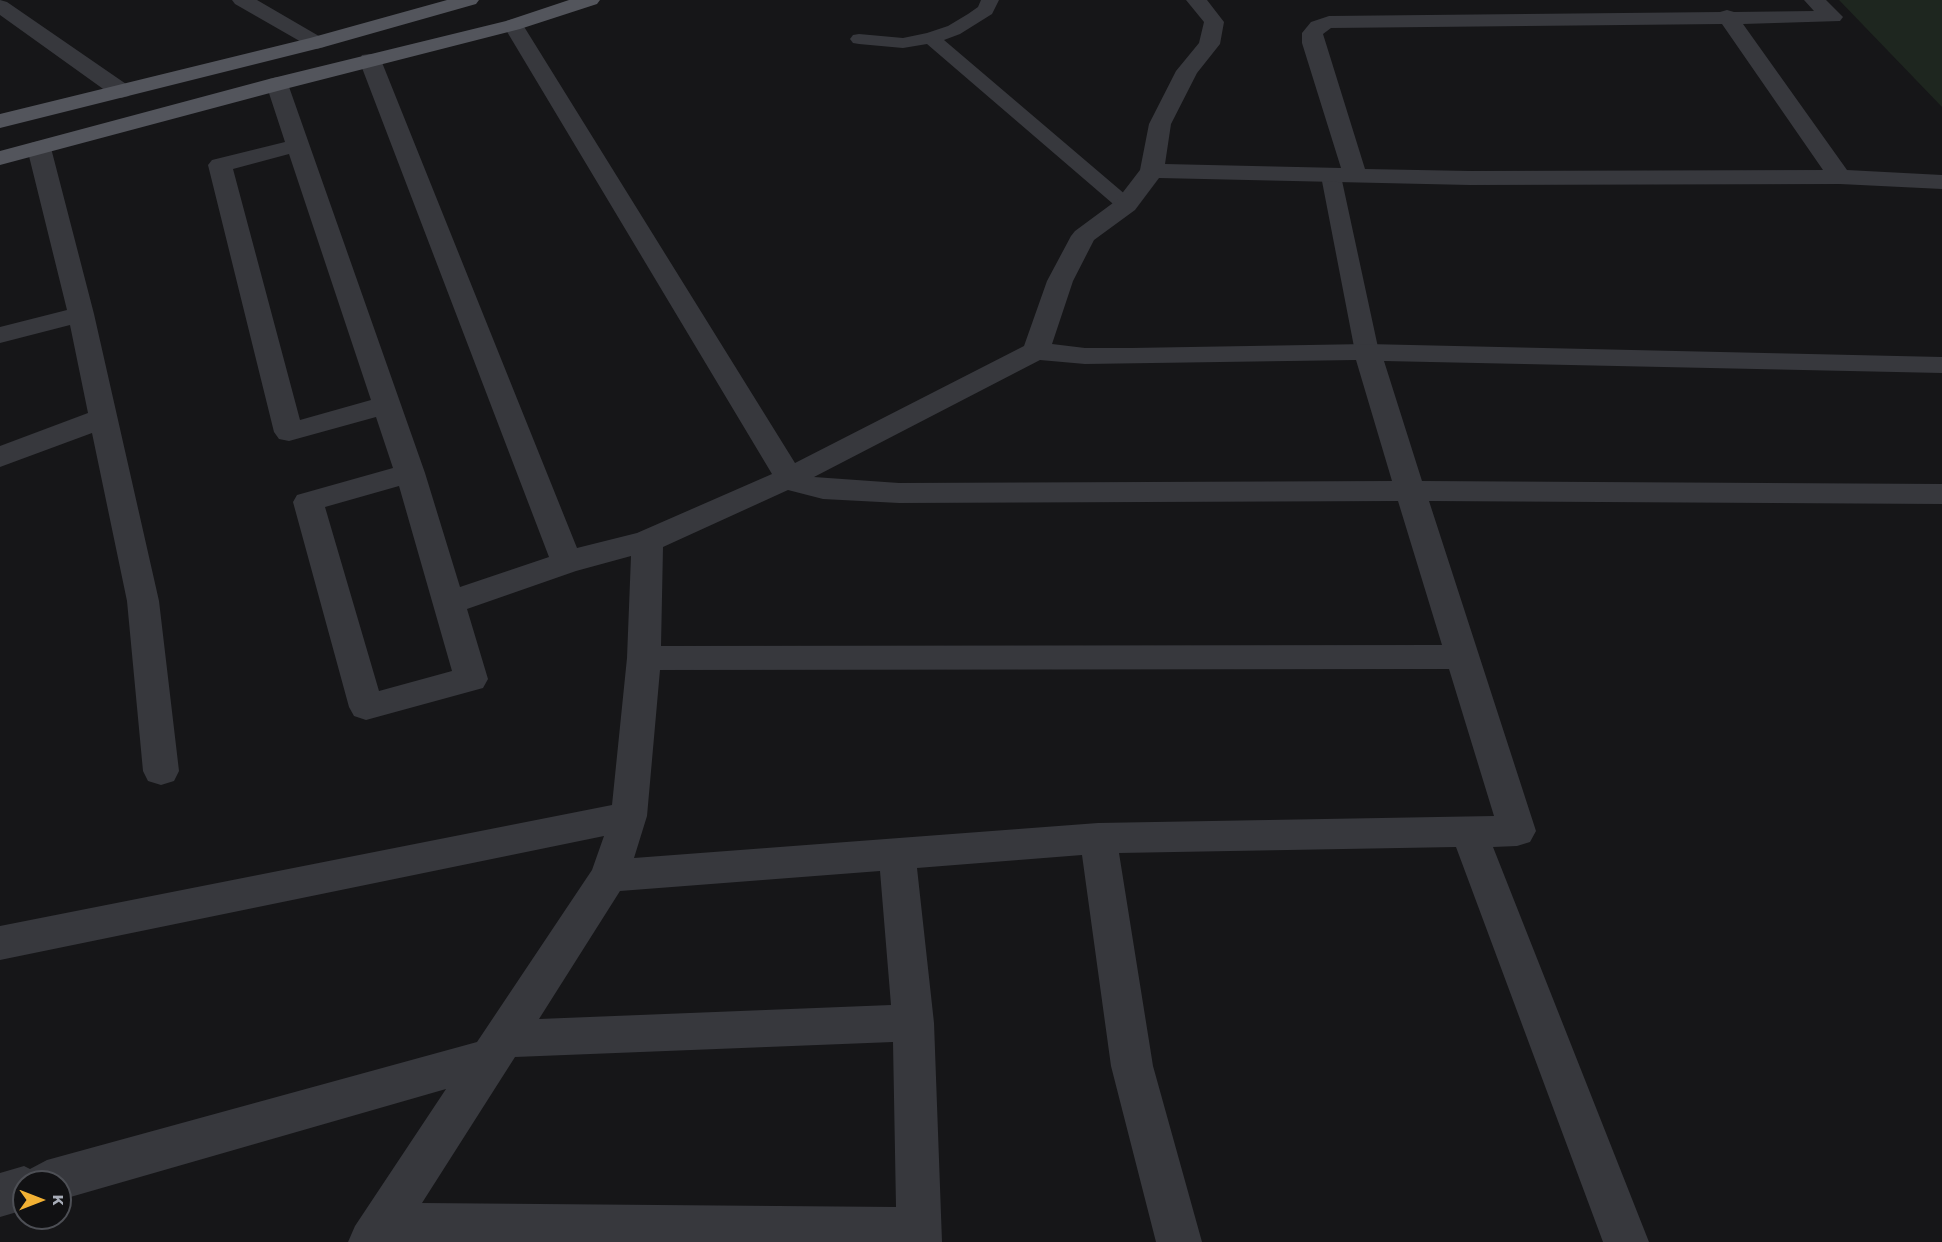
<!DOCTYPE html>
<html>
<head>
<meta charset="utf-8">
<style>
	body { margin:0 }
	#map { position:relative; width:1942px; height:1242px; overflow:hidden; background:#161618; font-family:"Work Sans",sans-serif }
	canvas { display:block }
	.north { position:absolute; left:12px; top:1170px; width:60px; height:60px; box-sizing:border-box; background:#111113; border:2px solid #4d4f55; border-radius:50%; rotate:90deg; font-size:16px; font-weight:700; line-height:24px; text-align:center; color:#a8adb8 }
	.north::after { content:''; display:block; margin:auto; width:21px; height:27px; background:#f2b134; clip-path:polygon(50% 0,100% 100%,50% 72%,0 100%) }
</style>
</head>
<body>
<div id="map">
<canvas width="1942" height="1242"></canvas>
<div class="north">K</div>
</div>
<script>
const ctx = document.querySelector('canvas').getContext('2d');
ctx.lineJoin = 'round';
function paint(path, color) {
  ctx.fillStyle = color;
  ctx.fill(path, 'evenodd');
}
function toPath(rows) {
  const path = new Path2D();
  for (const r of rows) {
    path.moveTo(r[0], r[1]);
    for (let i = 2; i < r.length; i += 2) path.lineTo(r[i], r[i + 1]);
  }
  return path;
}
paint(toPath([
	[1839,0,1942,0,1942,107]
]), '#1e261f');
paint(toPath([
	[981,0,999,0,992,14,960,34,944,40,1133,201,1137,205,1133,209,1126,211,1119,209,927,44,903,48,859,44,853,43,850,39,853,35,859,34,903,38,927,33,948,26,968,14,978,7,981,0],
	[1331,170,1338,172,1341,176,1379,352,1375,357,1367,359,1359,357,1355,352,1321,176,1324,172,1331,170]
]), '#37383d');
paint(toPath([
	[0,0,7,2,129,86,132,91,129,96,121,98,113,96,0,15,0,0],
	[232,0,257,0,324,39,328,43,324,47,317,49,310,47,235,4,232,0],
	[1186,0,1207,0,1224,22,1220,44,1197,73,1171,124,1165,164,1341,168,1302,43,1302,33,1311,22,1329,16,1720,12,1727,10,1734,12,1814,11,1804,0,1826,0,1843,17,1840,21,1743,24,1847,170,1942,175,1942,189,1840,184,1470,185,1159,178,1135,210,1094,240,1073,281,1052,344,1085,348,1131,348,1367,344,1942,357,1942,373,1384,361,1422,481,1942,484,1942,504,1429,501,1536,831,1530,842,1517,846,1493,847,1649,1242,1603,1242,1456,847,1119,853,1153,1066,1202,1242,1156,1242,1111,1066,1082,855,917,868,934,1023,942,1242,348,1242,355,1226,446,1089,60,1200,60,1182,24,1182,24,1210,0,1217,0,1173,24,1166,30,1169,47,1160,477,1042,592,870,604,836,0,960,0,926,612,805,627,658,631,556,576,571,467,609,488,679,483,688,366,720,354,716,349,707,293,502,297,495,393,468,376,417,289,441,279,439,274,432,208,165,212,160,285,142,266,84,269,79,277,77,285,79,288,84,425,473,460,587,549,557,359,60,362,55,370,54,378,55,381,60,577,548,637,533,772,474,503,25,506,21,513,19,520,21,523,25,795,463,1024,346,1047,281,1071,236,1075,231,1117,200,1140,170,1149,124,1176,71,1199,43,1204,22,1186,0],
	[1722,24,1823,170,1470,171,1365,169,1323,34,1331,28,1722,24],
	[289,154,371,400,300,420,233,169,289,154],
	[1040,360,1085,364,1356,360,1392,481,899,483,814,477,1040,360],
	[399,486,452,671,379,691,325,507,399,486],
	[788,490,823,499,899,503,1398,501,1442,645,661,646,663,547,788,490],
	[1449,669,1494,816,1098,823,634,858,647,816,660,670,1449,669],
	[880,871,891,1005,539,1019,620,891,880,871],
	[893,1042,896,1207,422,1203,515,1057,893,1042],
	[39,141,47,143,51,148,94,314,159,601,179,771,174,781,161,785,148,781,143,771,127,601,92,433,0,467,0,446,88,413,70,325,0,343,0,327,67,310,27,148,31,143,39,141]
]), '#37383d');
paint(toPath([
	[447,0,479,0,476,4,324,47,0,128,0,114,310,38,447,0],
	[569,0,600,0,597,4,520,29,285,89,0,165,0,151,269,79,506,21,569,0]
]), '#53555c');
</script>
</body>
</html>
